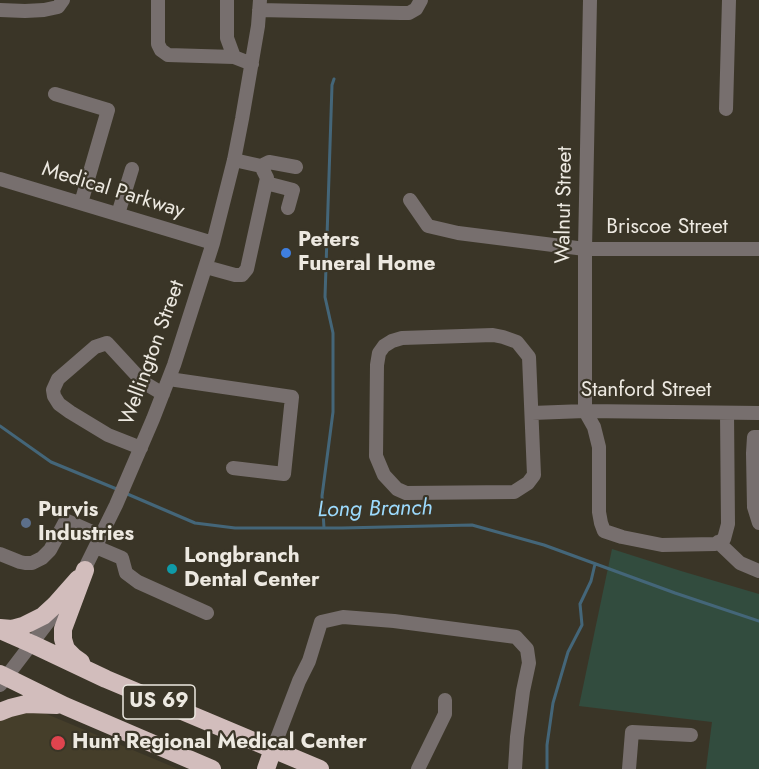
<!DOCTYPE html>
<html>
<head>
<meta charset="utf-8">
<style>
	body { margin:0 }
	canvas { display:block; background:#3a3527 }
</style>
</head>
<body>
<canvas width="759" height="769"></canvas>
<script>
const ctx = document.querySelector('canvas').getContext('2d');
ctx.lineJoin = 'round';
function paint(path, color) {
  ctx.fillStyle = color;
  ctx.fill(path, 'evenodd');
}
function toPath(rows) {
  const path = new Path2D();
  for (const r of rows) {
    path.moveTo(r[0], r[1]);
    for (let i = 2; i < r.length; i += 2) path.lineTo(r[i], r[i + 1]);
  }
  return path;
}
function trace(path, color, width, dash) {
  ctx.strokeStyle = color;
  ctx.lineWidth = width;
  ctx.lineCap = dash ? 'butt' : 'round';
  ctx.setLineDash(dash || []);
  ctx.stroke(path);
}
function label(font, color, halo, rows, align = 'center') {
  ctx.font = font + ' Jost,sans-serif';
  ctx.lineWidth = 4.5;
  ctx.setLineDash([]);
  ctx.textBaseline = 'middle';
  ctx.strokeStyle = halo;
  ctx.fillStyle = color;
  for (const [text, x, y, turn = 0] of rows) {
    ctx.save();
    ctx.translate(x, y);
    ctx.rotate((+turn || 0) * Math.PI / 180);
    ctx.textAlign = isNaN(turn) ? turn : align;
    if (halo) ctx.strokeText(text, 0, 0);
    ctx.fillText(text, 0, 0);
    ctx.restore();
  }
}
paint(toPath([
	[37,710,178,769,0,769,0,717]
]), '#453e2a');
paint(toPath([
	[612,549,681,571,759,594,759,769,706,769,712,722,579,706]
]), '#324c3e');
trace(toPath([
	[0,426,51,462,119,490],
	[125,493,195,523,235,528,342,528,472,525,544,545,675,593,759,621],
	[324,528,322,496,333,412,333,333,325,297,332,85,334,79],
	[547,769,547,745,553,703,568,652,582,625,580,604,591,581,595,564]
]), '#446679', 3);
trace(toPath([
	[158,0,158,44,161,50,168,55,234,57,252,64],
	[227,0,227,38,234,57],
	[590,0,585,249,585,411,594,427,599,447,599,512,601,523,604,531,622,537,662,545,715,544,724,539,728,524,727,413],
	[0,10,25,11,44,10,58,7,63,0],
	[259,10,401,13,409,13,416,9,421,0],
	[55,94,108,110,81,203],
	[726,109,729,0],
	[261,166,269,162,296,167],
	[0,179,213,243],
	[266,183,293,190,288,208],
	[410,200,428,226,458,233,585,249,759,249],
	[118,214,132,169],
	[206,267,235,275,242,275,247,269,267,178,261,166,234,160],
	[493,335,503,337,517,342,529,357,534,475,528,483,514,492,406,493,397,489,384,475,376,456,377,365,379,353,384,346,392,341,402,338,493,335],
	[169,379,292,397,284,474,233,468],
	[532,413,585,411,759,413],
	[759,437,754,437,753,453,754,507,759,523],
	[141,448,108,435,70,412,59,404,54,396,53,390,58,379,95,347,107,343,143,382,163,394],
	[718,542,740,563,759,571],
	[96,547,122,558,126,573,138,582,207,613],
	[0,554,20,562,25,563,32,563,42,558,50,550,65,522,67,521,101,536],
	[81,576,116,505,153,419,174,365,213,243,234,160,242,119,258,26,260,0],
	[0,685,58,609],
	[273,749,299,681,309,661,321,622,343,617,394,621,516,637,527,649,529,663,523,691,517,737,515,769],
	[418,769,445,714,445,700],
	[629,769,632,732,691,735]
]), '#776f6e', 14);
trace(toPath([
	[0,628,12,629,23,626,43,616,55,605,78,579],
	[0,630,32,644,106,679,320,769],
	[81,662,74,657,66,649,63,639,63,629,85,570],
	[0,674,65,706,212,769],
	[0,712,10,708,26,704,57,705],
	[266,769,273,749]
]), '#d2bdbc', 18);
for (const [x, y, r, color] of [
	[286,253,6,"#3f7fe0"],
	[26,523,6,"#5c6f8a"],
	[172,569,6,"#0f9aa8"],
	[58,743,8,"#e0444e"]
]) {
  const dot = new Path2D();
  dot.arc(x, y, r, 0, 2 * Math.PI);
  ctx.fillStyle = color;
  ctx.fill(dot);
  trace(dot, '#3a3527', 2);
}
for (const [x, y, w] of [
	[159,702,72]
]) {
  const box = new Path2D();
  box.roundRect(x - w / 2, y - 17, w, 34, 4.5);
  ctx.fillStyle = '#3a3527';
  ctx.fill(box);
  trace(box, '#ede9e1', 1.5);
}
label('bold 20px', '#ede9e1', null, [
	["US 69",159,702]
]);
label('21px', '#ede9e1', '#3a3527', [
	["Medical Parkway",113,191,17],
	["Walnut Street",565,205,-89],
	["Briscoe Street",667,228],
	["Wellington Street",153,353,-70],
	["Stanford Street",646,391]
]);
label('bold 21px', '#ede9e1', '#3a3527', [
	["Peters",298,241],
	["Funeral Home",298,265],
	["Purvis",38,511],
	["Industries",38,535],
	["Longbranch",184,557],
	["Dental Center",184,581],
	["Hunt Regional Medical Center",72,743]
], 'left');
label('italic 22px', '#9cdafd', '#3a3527', [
	["Long Branch",375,510,-1]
]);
</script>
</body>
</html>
